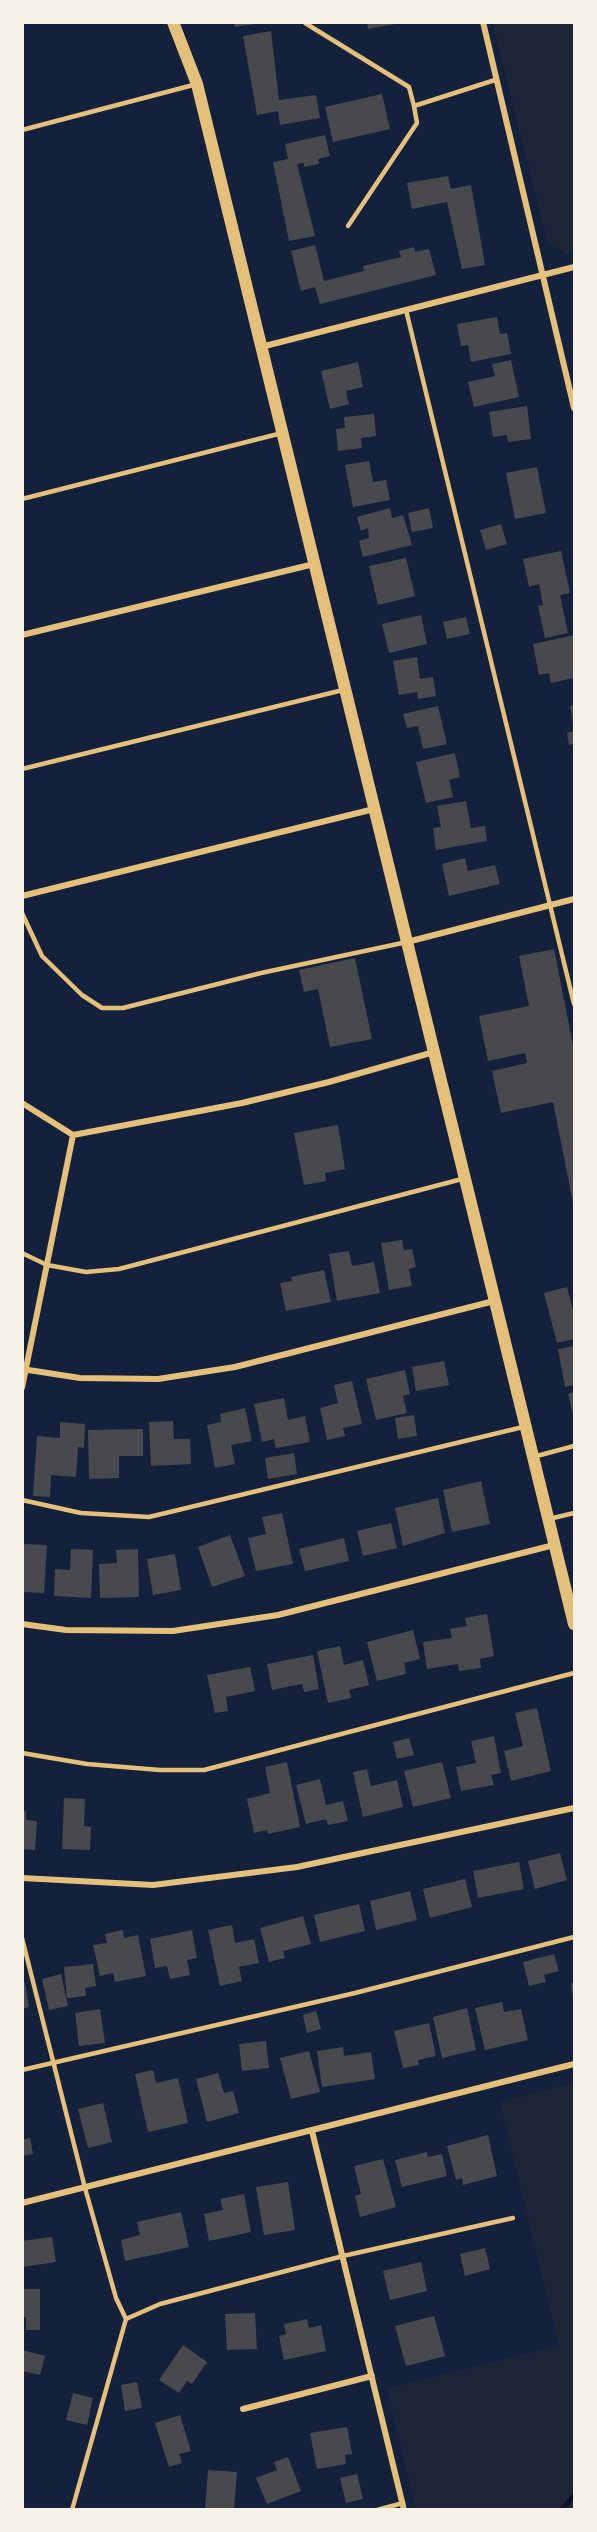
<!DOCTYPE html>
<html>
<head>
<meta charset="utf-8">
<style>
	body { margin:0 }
	#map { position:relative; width:597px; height:2532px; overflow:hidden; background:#14213d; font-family:"Varela Round",sans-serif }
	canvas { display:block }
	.frame { position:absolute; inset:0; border:24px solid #f6f1e7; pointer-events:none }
</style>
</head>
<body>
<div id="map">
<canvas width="597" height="2532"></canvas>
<div class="frame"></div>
</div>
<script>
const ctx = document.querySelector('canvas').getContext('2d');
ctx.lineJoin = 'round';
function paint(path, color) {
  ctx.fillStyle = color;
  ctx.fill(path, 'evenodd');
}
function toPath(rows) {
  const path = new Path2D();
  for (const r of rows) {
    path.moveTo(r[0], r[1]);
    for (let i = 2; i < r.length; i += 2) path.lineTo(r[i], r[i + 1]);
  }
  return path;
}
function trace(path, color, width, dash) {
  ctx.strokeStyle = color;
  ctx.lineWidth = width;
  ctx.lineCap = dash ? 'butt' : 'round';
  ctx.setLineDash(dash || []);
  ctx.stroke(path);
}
paint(toPath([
	[493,23,574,23,574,252,566,254,548,243],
	[574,2083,574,2509,416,2509,387,2389,559,2346,500,2102]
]), '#1d2539');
trace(toPath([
	[562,2510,574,2495]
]), '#0b132b', 5);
paint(toPath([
	[234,22,255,22,255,24,235,27],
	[367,22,395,22,395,24,368,29],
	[271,31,279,100,316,95,320,118,280,125,278,111,257,115,243,36],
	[382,94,390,129,333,142,325,107],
	[325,135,330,156,318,159,319,164,304,167,304,163,297,164,315,236,289,241,273,162,288,159,285,144],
	[448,176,451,189,471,185,485,265,462,269,447,202,412,209,407,183],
	[315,245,324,281,364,271,363,266,401,257,399,251,414,247,415,252,429,249,436,275,320,304,315,287,301,291,291,251],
	[497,317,500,334,507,333,511,354,471,362,468,345,461,346,457,324],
	[511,360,519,397,474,407,468,382,495,376,492,364],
	[358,362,363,387,346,391,349,404,330,409,321,371],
	[527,406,531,439,508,442,507,435,493,437,489,412],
	[374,414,376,436,361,438,362,448,338,451,336,429,345,428,344,417],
	[369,461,373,482,386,480,390,500,353,507,345,465],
	[537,467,546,513,515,519,506,473],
	[390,508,392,518,403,515,412,545,363,557,359,541,369,538,368,528,361,531,357,517],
	[429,508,433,528,412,532,408,513],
	[501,524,507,544,486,550,480,530],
	[561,551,570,593,560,595,568,633,545,638,538,606,543,605,539,584,529,587,523,559],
	[406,558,415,596,378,605,369,566],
	[421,615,427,644,389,653,382,624],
	[466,617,470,634,447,639,443,622],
	[574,635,574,678,551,683,549,673,539,675,533,644],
	[417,657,420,679,433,677,436,696,418,699,417,692,399,695,393,661],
	[574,705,574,723,573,723,570,706],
	[438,706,447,744,423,749,418,726,407,728,403,714],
	[574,731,574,744,569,745,567,733],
	[455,753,460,777,449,780,453,797,426,803,416,762],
	[466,801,471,828,485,826,487,841,436,850,433,828,441,827,437,806],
	[465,858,468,871,495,865,500,884,449,896,442,864],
	[554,949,574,1050,573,1203,553,1102,501,1113,492,1071,527,1063,525,1053,488,1061,479,1016,529,1006,519,956],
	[355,958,372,1039,330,1047,318,989,304,992,299,970],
	[338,1125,345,1169,325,1173,326,1181,304,1185,294,1133],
	[402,1240,404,1250,412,1249,416,1267,409,1269,412,1286,389,1290,381,1243],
	[349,1251,352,1266,374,1262,380,1293,337,1301,329,1254],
	[324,1270,331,1302,286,1311,280,1283,292,1281,291,1277],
	[567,1287,574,1314,574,1339,557,1343,544,1293],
	[574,1346,574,1385,565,1387,558,1349],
	[444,1361,449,1385,416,1391,412,1367],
	[405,1370,410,1394,403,1396,407,1413,376,1420,366,1379],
	[352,1381,362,1424,343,1428,345,1436,327,1440,320,1408,338,1403,334,1385],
	[574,1392,574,1419,568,1394],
	[284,1398,288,1420,305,1416,310,1442,276,1448,274,1439,262,1442,254,1404],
	[245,1408,252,1441,231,1445,235,1464,215,1468,207,1425,221,1422,220,1414],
	[414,1415,417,1436,398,1439,395,1418],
	[173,1421,174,1439,190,1439,191,1464,151,1466,149,1422],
	[60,1422,85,1424,84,1448,78,1447,76,1477,51,1475,50,1497,33,1496,37,1436,60,1438],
	[143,1429,143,1456,119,1456,119,1478,89,1479,88,1430],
	[294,1453,297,1474,268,1479,265,1458],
	[481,1481,490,1524,452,1532,443,1490],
	[438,1498,445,1533,403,1546,395,1508],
	[282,1513,293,1564,256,1571,248,1538,266,1534,262,1517],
	[391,1523,397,1548,363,1556,357,1531],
	[230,1535,245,1576,212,1587,198,1547],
	[344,1538,349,1561,305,1571,299,1549],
	[23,1544,47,1545,44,1593,22,1592],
	[71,1549,93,1550,91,1598,54,1596,55,1569,70,1570],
	[138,1549,139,1597,100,1598,99,1564,117,1563,116,1550],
	[175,1554,181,1590,153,1595,147,1559],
	[487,1614,494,1656,480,1659,481,1668,459,1671,458,1664,427,1669,423,1642,452,1638,450,1629,467,1626,465,1618],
	[413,1630,420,1659,404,1663,406,1674,377,1681,367,1642],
	[340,1646,344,1665,363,1660,369,1685,349,1690,351,1698,328,1703,317,1651],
	[313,1655,319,1689,304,1692,302,1684,272,1690,267,1664],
	[250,1667,255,1691,226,1697,228,1711,215,1713,207,1675],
	[537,1708,551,1771,511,1781,504,1751,523,1746,515,1713],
	[494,1736,501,1773,491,1775,494,1785,461,1791,456,1767,476,1763,471,1741],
	[409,1738,414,1755,397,1759,393,1742],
	[287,1762,300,1827,268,1834,267,1830,254,1833,247,1799,270,1793,265,1767],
	[442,1762,451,1798,413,1807,404,1771],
	[367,1769,371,1786,397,1780,403,1807,363,1817,353,1772],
	[320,1779,326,1805,343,1801,348,1821,328,1825,326,1819,306,1824,296,1785],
	[64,1798,85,1799,84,1826,91,1827,90,1850,62,1849],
	[22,1810,26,1811,26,1820,37,1821,35,1850,22,1849],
	[560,1853,567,1880,535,1889,528,1861],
	[519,1862,524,1889,478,1898,473,1871],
	[465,1879,472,1907,430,1918,423,1889],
	[410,1891,417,1920,376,1930,370,1901],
	[359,1904,365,1931,320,1942,314,1915],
	[303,1916,311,1944,283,1951,285,1958,269,1962,260,1928],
	[232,1925,235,1943,254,1939,259,1963,239,1967,242,1981,220,1986,208,1930],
	[123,1930,124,1938,138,1935,146,1976,115,1982,113,1973,100,1976,93,1945,107,1943,105,1934],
	[192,1930,197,1958,187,1960,190,1975,170,1979,167,1966,155,1968,150,1939],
	[554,1954,559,1971,544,1975,546,1982,529,1986,523,1962],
	[93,1964,96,1986,85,1988,86,1996,67,1998,64,1967],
	[61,1974,68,2006,49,2010,42,1979],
	[22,1983,25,1983,29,2007,22,2009],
	[571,1983,574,1983,574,1999,573,1999],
	[502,2002,504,2012,521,2009,528,2040,485,2050,475,2008],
	[467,2008,476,2050,442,2058,433,2017],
	[100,2009,105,2043,79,2046,75,2013],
	[316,2011,321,2029,307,2033,303,2015],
	[429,2023,436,2056,418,2060,419,2065,403,2068,394,2031],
	[266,2041,269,2068,242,2071,239,2044],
	[343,2047,344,2056,371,2052,375,2079,322,2087,317,2051],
	[309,2051,320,2092,291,2099,280,2058],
	[153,2070,156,2083,178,2078,188,2123,148,2132,135,2074],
	[218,2073,224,2093,233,2091,239,2113,207,2122,196,2079],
	[103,2103,112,2142,88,2148,78,2109],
	[488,2135,497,2176,463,2185,462,2178,456,2180,447,2146],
	[30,2138,33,2154,22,2156,22,2140],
	[427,2152,428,2157,442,2154,447,2176,402,2187,395,2160],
	[383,2159,396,2207,360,2217,355,2196,361,2194,354,2166],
	[288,2182,295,2230,264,2235,256,2187],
	[244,2194,251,2232,209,2241,204,2214,223,2210,220,2199],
	[181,2212,189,2247,125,2261,121,2240,140,2235,137,2222],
	[52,2237,56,2262,22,2267,22,2241],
	[485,2248,490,2269,465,2276,460,2254],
	[421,2262,427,2291,390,2300,383,2271],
	[22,2289,40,2289,40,2330,26,2330,26,2317,22,2317],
	[255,2313,257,2349,227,2350,225,2314],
	[434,2316,445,2356,406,2366,395,2326],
	[307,2319,309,2328,321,2325,326,2351,284,2360,279,2336,286,2334,284,2324],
	[183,2345,207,2362,192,2384,187,2381,179,2393,159,2380],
	[22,2350,45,2356,40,2375,22,2371],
	[137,2382,142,2408,125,2411,121,2385],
	[73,2393,93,2398,87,2425,66,2420],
	[180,2415,191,2451,179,2454,182,2463,169,2467,155,2423],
	[347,2427,352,2454,345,2455,346,2464,317,2469,310,2433],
	[288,2457,301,2491,267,2504,256,2478,277,2470,274,2462],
	[208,2470,237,2472,234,2510,205,2509],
	[357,2474,363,2499,346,2503,340,2478]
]), '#48494c');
trace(toPath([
	[305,23,409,87,414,106],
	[22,130,197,84],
	[348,226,417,123,414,106,495,80],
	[406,310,574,1004],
	[22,499,282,433],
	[22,769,343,690],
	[22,913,42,956,82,995,102,1008,123,1008,261,973,407,942],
	[22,1253,47,1265,86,1272,119,1269,462,1179],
	[533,1457,574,1446],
	[22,1500,81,1513,149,1517,523,1427],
	[549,1519,574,1513],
	[22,1753,87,1764,160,1770,204,1770,574,1673],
	[22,1938,85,2188,116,2298,126,2319,72,2510],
	[22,2070,355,1993,574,1937],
	[126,2319,160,2304,343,2256,513,2218],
	[377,2510,403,2503]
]), '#e5c07b', 4.5);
trace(toPath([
	[483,22,574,408],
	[261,347,574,267],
	[22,635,314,564],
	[22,896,374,809],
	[407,942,574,899],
	[22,1103,73,1135,242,1103,329,1082,434,1052],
	[22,1369,80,1378,158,1379,235,1367,494,1301],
	[22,1388,73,1135],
	[22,1624,66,1630,173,1631,278,1615,554,1545],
	[22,1878,153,1885,297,1867,574,1808],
	[312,2131,404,2510],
	[22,2203,574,2064],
	[243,2409,372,2376]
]), '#e5c07b', 6);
trace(toPath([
	[173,22,197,84,574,1624]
]), '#e5c07b', 12);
</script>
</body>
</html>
